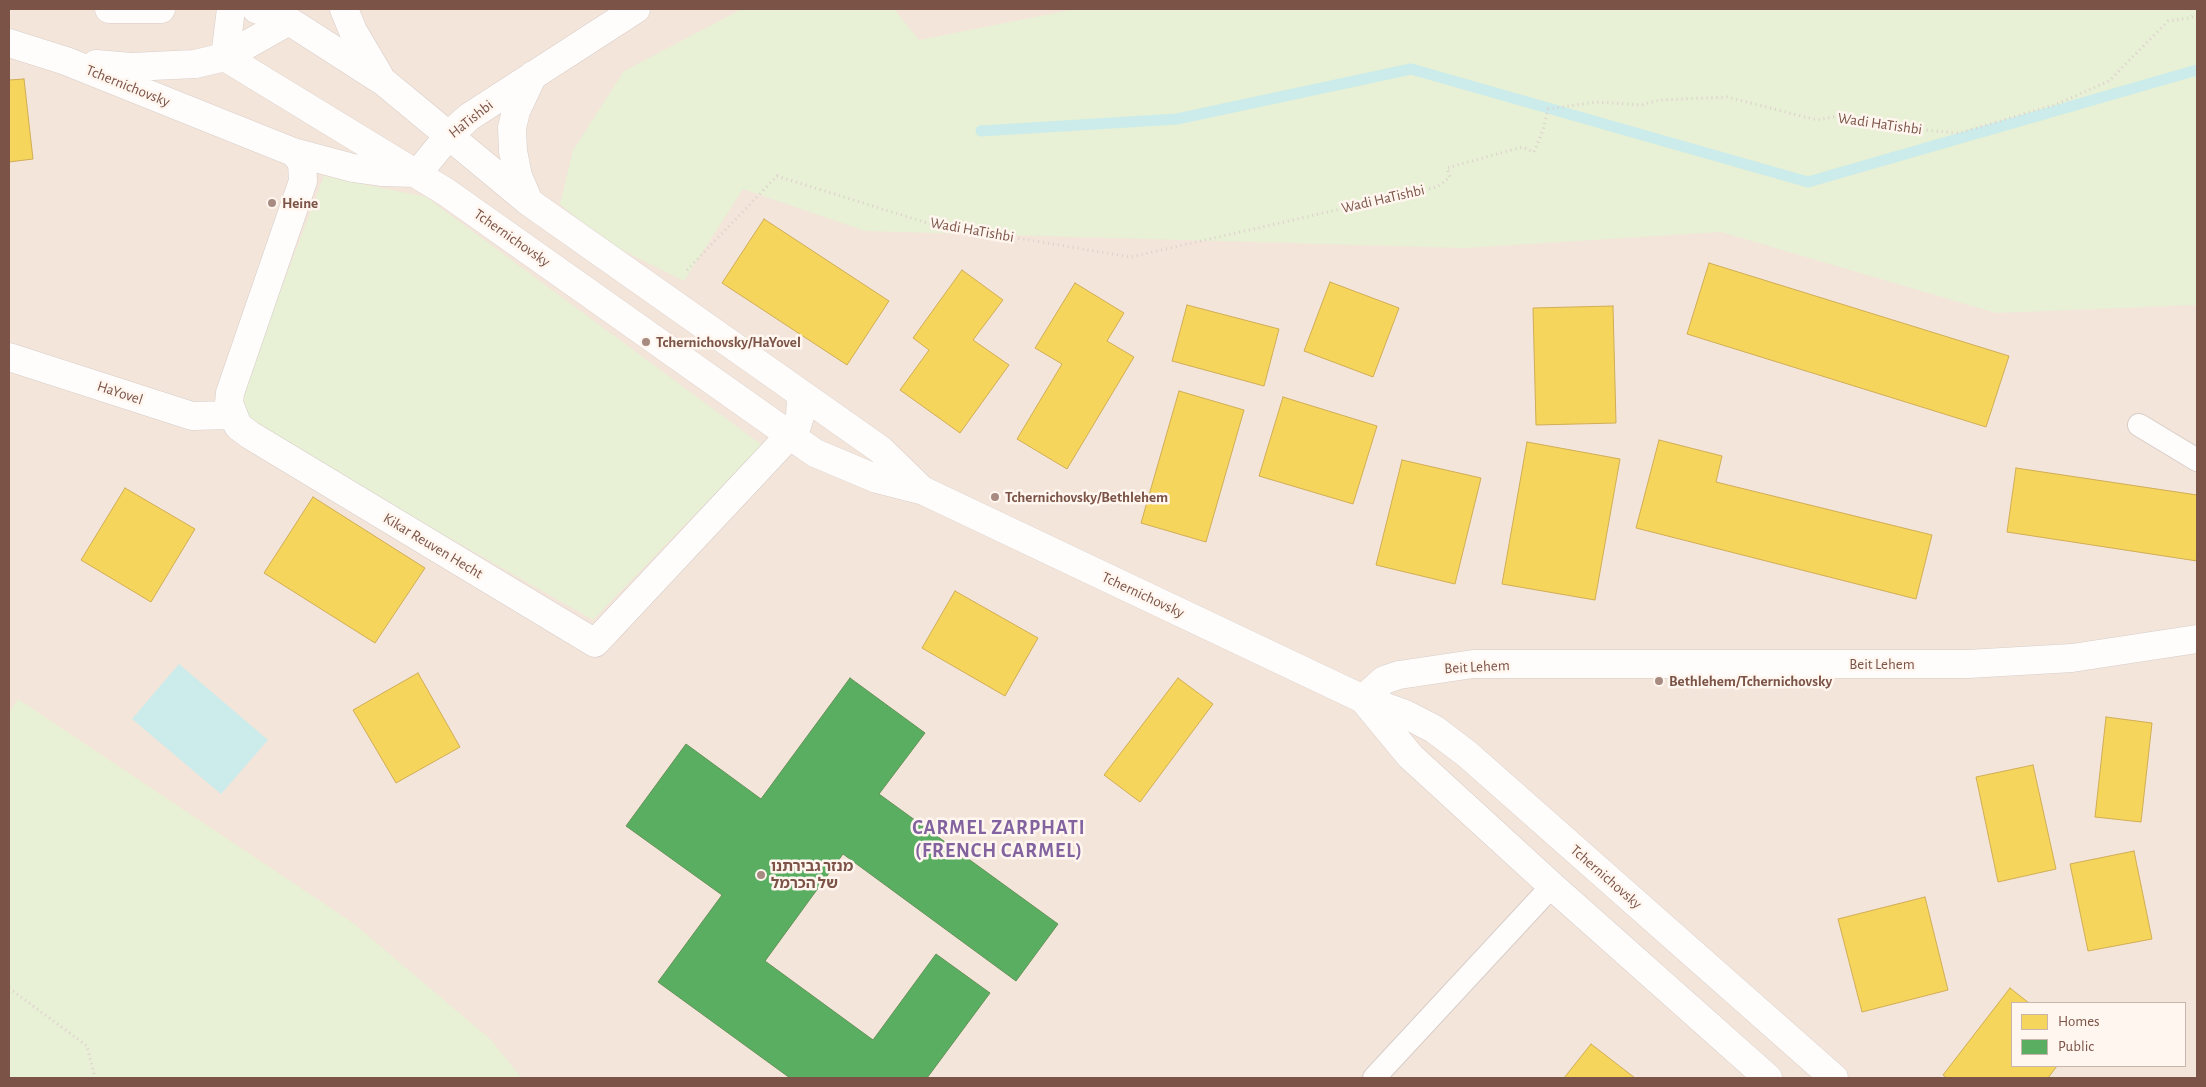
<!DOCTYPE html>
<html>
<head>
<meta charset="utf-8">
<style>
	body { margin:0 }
	#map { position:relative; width:2206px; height:1087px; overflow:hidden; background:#f8f2ec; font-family:"Alegreya Sans",sans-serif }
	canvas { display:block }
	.frame { position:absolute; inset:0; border:10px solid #7b5347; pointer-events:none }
	.legend { position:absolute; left:2011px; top:1002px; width:175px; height:65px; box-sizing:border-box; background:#fff6ef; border:1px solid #cab5ac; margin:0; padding:6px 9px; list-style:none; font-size:15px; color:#7b5347 }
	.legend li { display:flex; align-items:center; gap:10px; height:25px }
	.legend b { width:25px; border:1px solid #cab5ac }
</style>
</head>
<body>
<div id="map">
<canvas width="2206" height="1087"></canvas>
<div class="frame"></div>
<ul class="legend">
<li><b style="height:14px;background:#f6d55c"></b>Homes</li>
<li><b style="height:14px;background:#5aae61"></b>Public</li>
</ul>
</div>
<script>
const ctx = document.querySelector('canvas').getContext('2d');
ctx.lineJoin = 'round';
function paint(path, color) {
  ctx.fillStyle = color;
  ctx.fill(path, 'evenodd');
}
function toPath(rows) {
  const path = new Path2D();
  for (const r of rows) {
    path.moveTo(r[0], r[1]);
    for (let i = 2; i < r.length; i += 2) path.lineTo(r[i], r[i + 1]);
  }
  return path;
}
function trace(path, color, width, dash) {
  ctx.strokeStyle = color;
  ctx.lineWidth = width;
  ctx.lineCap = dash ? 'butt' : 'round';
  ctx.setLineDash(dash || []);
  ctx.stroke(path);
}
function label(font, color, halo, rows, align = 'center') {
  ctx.font = font + ' "Alegreya Sans","Noto Sans Hebrew",sans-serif';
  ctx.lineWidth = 5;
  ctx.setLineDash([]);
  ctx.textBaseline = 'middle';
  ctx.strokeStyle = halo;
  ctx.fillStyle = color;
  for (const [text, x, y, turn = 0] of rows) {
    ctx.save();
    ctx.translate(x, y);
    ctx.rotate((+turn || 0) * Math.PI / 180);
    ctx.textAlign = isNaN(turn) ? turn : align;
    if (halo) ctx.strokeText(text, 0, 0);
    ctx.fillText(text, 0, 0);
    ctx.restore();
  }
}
paint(toPath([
	[9,9,2197,9,2197,1078,9,1078],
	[2012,1003,2185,1003,2185,1066,2012,1066]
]), '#f4e5da');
paint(toPath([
	[742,9,894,9,919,40,1076,9,2197,9,2197,305,1996,313,1721,232,1464,248,865,231,743,189,684,281,604,241,560,204,573,150,624,71],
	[324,176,426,197,762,445,593,620,252,425,242,406,244,387],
	[18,699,353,923,490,1039,522,1078,9,1078,9,713]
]), '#e8f0d5');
paint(toPath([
	[179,664,268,740,221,794,132,719]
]), '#cbeceb');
const homes = toPath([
	[24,79,33,159,9,162,9,80,24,79],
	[764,219,889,301,847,365,722,283,764,219],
	[1709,263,2009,356,1986,427,1687,334,1709,263],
	[962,270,1003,300,973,340,1009,365,960,433,900,390,929,350,913,338,962,270],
	[1330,282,1399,308,1373,377,1304,351,1330,282],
	[1075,283,1124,313,1107,341,1134,357,1067,469,1017,439,1062,364,1035,348,1075,283],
	[1187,305,1279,329,1264,386,1172,361,1187,305],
	[1613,306,1616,423,1536,425,1533,308,1613,306],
	[1179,391,1244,410,1206,542,1141,523,1179,391],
	[1283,397,1377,426,1353,504,1259,476,1283,397],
	[1659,440,1722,456,1716,482,1932,535,1916,599,1636,528,1659,440],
	[1527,442,1620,459,1595,600,1502,584,1527,442],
	[1402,460,1481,478,1455,584,1376,565,1402,460],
	[2016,468,2197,495,2197,561,2007,532,2016,468],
	[125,488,195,529,151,602,81,560,125,488],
	[313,497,425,568,375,643,264,573,313,497],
	[955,591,1038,638,1005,696,922,648,955,591],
	[418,673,460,747,396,783,353,710,418,673],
	[1178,678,1213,704,1140,802,1104,775,1178,678],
	[2106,717,2152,723,2141,822,2095,817,2106,717],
	[2033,765,2056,869,1998,882,1976,777,2033,765],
	[2134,851,2152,939,2088,951,2070,864,2134,851],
	[1925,897,1948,990,1862,1012,1838,919,1925,897],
	[2010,988,2029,1003,2012,1003,2012,1066,2057,1066,2048,1078,1947,1078,1943,1075,2010,988],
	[1591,1044,1635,1078,1564,1078,1591,1044]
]);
paint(homes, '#f6d55c');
trace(homes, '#d1ae56', 1);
const public = toPath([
	[850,678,925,733,879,794,1058,924,1016,981,843,854,765,961,873,1040,936,954,990,993,927,1078,790,1078,658,982,722,895,626,826,686,744,761,799,850,678]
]);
paint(public, '#5aae61');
trace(public, '#649359', 1);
trace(toPath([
	[981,131,1177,119,1411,69,1808,182,2197,70]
]), '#cbeceb', 11);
const lane = toPath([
	[2139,425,2197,460],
	[1374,1078,1552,886]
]);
const street = toPath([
	[293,152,302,162,303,181,230,393,229,403,238,426,250,435,595,643,789,436,797,426,800,416,801,399,798,392],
	[418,173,449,135,469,117,636,9],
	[529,202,518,176,513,151,512,128,516,111,533,75],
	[9,357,192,416,232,415],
	[1363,699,1384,680,1399,675,1473,664,1968,664,2072,658,2197,639]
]);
const secondary = toPath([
	[109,9,161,9],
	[256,9,289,21,384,82,529,202,881,450,922,490],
	[344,9,353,31,379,75],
	[9,43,66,61,293,152,353,168,381,172,416,173],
	[225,57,446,192,815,453,877,479,924,491,1363,699,1405,714,1434,729,1467,754,1834,1078],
	[225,57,231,9],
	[96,64,131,67,195,64,225,57,289,21],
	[1363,699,1410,756,1552,886,1768,1078]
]);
trace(lane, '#d7cdc8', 24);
trace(street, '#d7cdc8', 29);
trace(secondary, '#d9cec9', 29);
trace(toPath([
	[687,270,777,176,927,223,1131,257,1437,187,1450,177,1447,168,1522,147,1534,152,1543,130,1548,109,1596,102,1642,105,1660,100,1727,97,1817,120,1839,116,1877,126,1959,133,2057,104,2109,81,2168,21,2190,18,2197,14],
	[9,988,87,1046,95,1078]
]), '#dcd0cd', 3, [1, 4]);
trace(lane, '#fefdfc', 22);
trace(street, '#fefdfc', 28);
trace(secondary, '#fefdfc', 28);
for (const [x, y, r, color] of [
	[272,203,5,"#a78b81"],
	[646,342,5,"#a78b81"],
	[995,497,5,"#a78b81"],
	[1659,681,5,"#a78b81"],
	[761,875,5,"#a78b81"]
]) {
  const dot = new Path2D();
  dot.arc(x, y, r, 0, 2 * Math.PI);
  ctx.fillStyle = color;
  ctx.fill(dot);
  trace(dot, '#fff6ef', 2);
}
label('15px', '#7b5347', '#fff6ef', [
	["Tchernichovsky",128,86,22],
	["HaTishbi",471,119,-38],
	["Wadi HaTishbi",1880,124,8],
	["Wadi HaTishbi",1383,199,-13],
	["Wadi HaTishbi",972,230,10],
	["Tchernichovsky",512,238,35],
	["HaYovel",120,393,18],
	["Kikar Reuven Hecht",433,546,31],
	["Tchernichovsky",1143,595,25],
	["Beit Lehem",1882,664],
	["Beit Lehem",1477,667,-3],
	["Tchernichovsky",1606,877,41]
]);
label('bold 15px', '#7b5347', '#fff6ef', [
	["Heine",282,203],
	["Tchernichovsky/HaYovel",656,342],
	["Tchernichovsky/Bethlehem",1005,497],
	["Bethlehem/Tchernichovsky",1669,681],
	["מנזר גבירתנו",771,866],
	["של הכרמל",771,883]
], 'left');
ctx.letterSpacing = '1px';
label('bold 20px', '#82639f', '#fff6ef', [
	["CARMEL ZARPHATI",999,828],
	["(FRENCH CARMEL)",999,851]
]);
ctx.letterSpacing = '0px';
</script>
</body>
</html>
